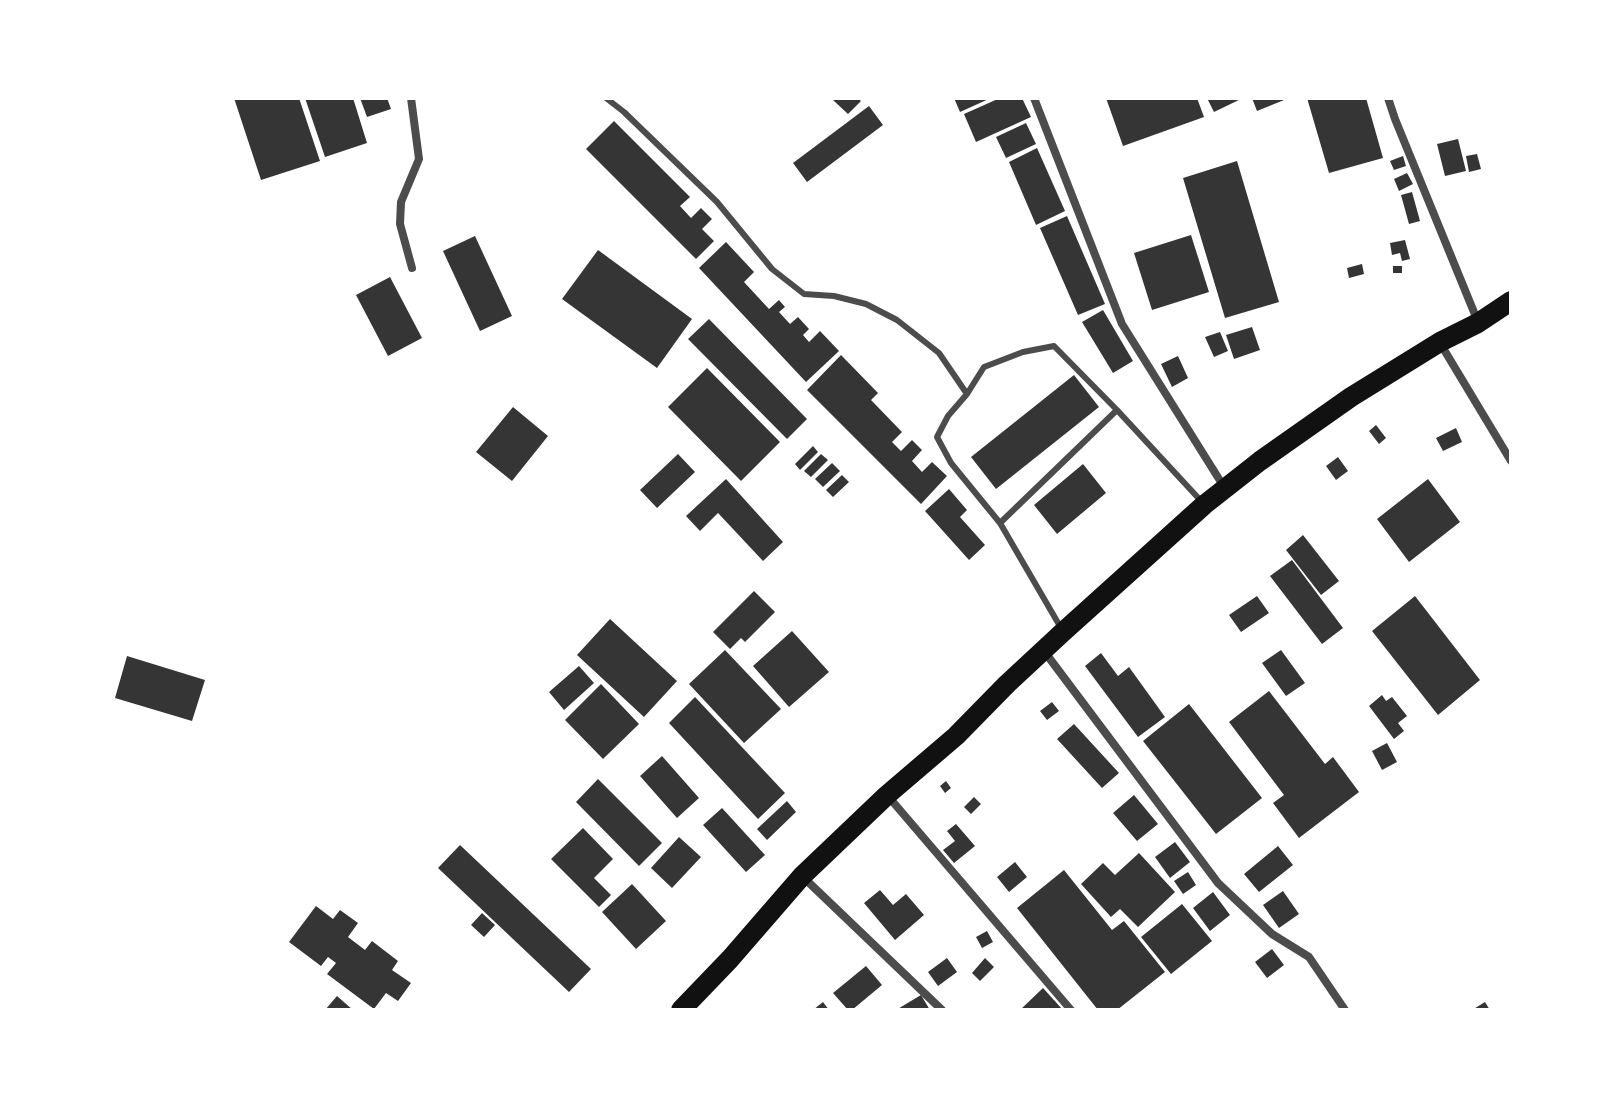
<!DOCTYPE html>
<html>
<head>
<meta charset="utf-8">
<style>
	body { margin:0 }
	#map { position:relative; width:1609px; height:1108px; overflow:hidden; background:#fff; font-family:Georgia,serif }
	canvas { display:block }
	.frame { position:absolute; inset:0; border:100px solid #fff; pointer-events:none }
</style>
</head>
<body>
<div id="map">
<canvas width="1609" height="1108"></canvas>
<div class="frame"></div>
</div>
<script>
const ctx = document.querySelector('canvas').getContext('2d');
ctx.lineJoin = 'round';
function paint(path, color) {
  ctx.fillStyle = color;
  ctx.fill(path, 'evenodd');
}
function toPath(rows) {
  const path = new Path2D();
  for (const r of rows) {
    path.moveTo(r[0], r[1]);
    for (let i = 2; i < r.length; i += 2) path.lineTo(r[i], r[i + 1]);
  }
  return path;
}
function trace(path, color, width, dash) {
  ctx.strokeStyle = color;
  ctx.lineWidth = width;
  ctx.lineCap = dash ? 'butt' : 'round';
  ctx.setLineDash(dash || []);
  ctx.stroke(path);
}
paint(toPath([
	[234,98,299,98,320,161,261,180],
	[305,98,353,98,367,143,325,157],
	[360,98,387,98,391,109,367,117],
	[835,98,857,98,861,101,848,114,833,100],
	[954,98,991,98,960,112],
	[1000,98,1022,98,1031,117,976,142,964,114],
	[1106,98,1197,98,1204,117,1123,146],
	[1207,98,1243,98,1214,112],
	[1252,98,1289,98,1257,111],
	[1307,98,1366,98,1383,158,1329,173],
	[869,106,883,125,807,182,793,163],
	[614,121,690,197,680,206,691,218,701,208,712,219,702,229,714,241,696,259,586,149],
	[1026,123,1036,144,1006,158,996,137],
	[1458,139,1466,171,1445,176,1437,144],
	[1037,148,1065,211,1036,225,1009,162],
	[1477,154,1481,169,1469,172,1466,156],
	[1403,156,1406,166,1394,170,1390,161],
	[1237,161,1279,302,1225,318,1183,178],
	[1407,173,1413,184,1399,191,1394,179],
	[1412,192,1420,221,1409,224,1401,195],
	[1067,216,1105,304,1078,315,1040,228],
	[1191,235,1209,292,1152,310,1134,253],
	[475,236,512,316,480,331,443,251],
	[1405,240,1410,259,1402,261,1400,253,1392,255,1390,243],
	[726,242,754,272,744,282,769,309,779,300,785,307,779,312,790,324,798,317,809,329,803,335,809,342,820,331,839,351,806,382,699,268],
	[598,250,692,319,657,368,562,299],
	[1362,264,1364,274,1349,278,1347,268],
	[1393,266,1402,266,1402,273,1393,273],
	[390,277,422,338,388,356,356,295],
	[1103,310,1133,361,1113,373,1082,322],
	[709,319,807,419,787,439,688,339],
	[1252,327,1260,350,1234,359,1226,335],
	[1220,332,1228,351,1214,357,1205,337],
	[841,355,878,393,871,400,902,432,892,442,901,451,912,440,922,450,912,461,922,472,932,462,947,476,921,504,807,390],
	[1178,356,1188,378,1172,387,1161,364],
	[707,368,780,442,741,481,668,407],
	[1074,375,1099,407,996,489,971,457],
	[513,407,548,436,512,481,476,452],
	[1376,425,1386,438,1379,444,1369,431],
	[1456,428,1462,442,1443,451,1436,438],
	[813,446,818,452,800,470,795,464],
	[678,454,695,472,657,508,640,490],
	[821,454,828,460,811,477,804,471],
	[1338,457,1348,471,1336,480,1326,466],
	[832,463,840,471,823,487,815,479],
	[1083,464,1106,493,1057,534,1034,505],
	[842,475,849,482,833,497,826,490],
	[726,479,783,542,763,561,718,513,700,531,686,516],
	[1428,479,1460,522,1409,562,1377,519],
	[949,489,967,510,960,517,985,545,969,560,925,511],
	[1303,535,1339,581,1321,595,1286,550],
	[1292,560,1343,628,1322,644,1270,576],
	[754,591,775,612,745,642,741,638,730,649,713,632],
	[1257,596,1269,613,1241,632,1229,615],
	[1415,596,1480,680,1438,715,1372,631],
	[610,619,677,681,644,717,577,655],
	[792,631,829,672,789,707,753,666],
	[725,650,781,709,744,743,689,684],
	[1281,650,1305,683,1286,696,1262,663],
	[1101,653,1118,676,1129,667,1165,717,1138,737,1085,666],
	[127,656,205,680,192,721,115,698],
	[579,666,594,683,564,710,549,692],
	[601,684,639,724,603,759,565,720],
	[1269,691,1325,764,1333,757,1359,792,1299,838,1273,803,1284,795,1229,722],
	[1382,695,1386,701,1392,697,1407,716,1398,723,1404,731,1394,739,1369,706],
	[695,697,785,793,758,819,669,723],
	[1052,702,1059,711,1047,720,1040,711],
	[1189,704,1262,798,1216,834,1143,741],
	[1074,724,1119,773,1102,788,1057,739],
	[1387,743,1397,762,1382,770,1372,751],
	[662,756,699,798,677,818,640,776],
	[598,779,662,843,639,866,576,802],
	[946,781,951,788,945,793,940,786],
	[1134,795,1158,824,1137,841,1113,813],
	[974,797,981,804,971,814,964,807],
	[787,801,796,812,767,840,757,829],
	[722,808,765,855,746,872,703,825],
	[956,824,975,846,954,863,943,850,955,841,947,831],
	[583,828,613,859,594,878,611,895,599,907,551,859],
	[679,837,701,857,672,888,651,868],
	[1175,842,1190,862,1170,878,1155,857],
	[460,845,591,969,569,992,438,868],
	[1278,846,1293,865,1259,892,1244,874],
	[1139,853,1175,892,1138,927,1120,909,1111,917,1081,884,1103,863,1115,875],
	[1015,862,1027,877,1009,892,997,877],
	[1064,870,1112,930,1124,921,1165,972,1117,1010,1098,1010,1017,908],
	[1188,872,1196,885,1183,894,1174,881],
	[632,884,666,921,636,949,602,912],
	[880,890,893,905,906,894,924,915,895,940,864,903],
	[1283,891,1299,914,1279,928,1263,905],
	[1213,892,1230,915,1210,931,1193,908],
	[1182,904,1212,941,1171,974,1141,937],
	[316,906,333,919,340,910,358,923,348,937,365,950,372,941,398,961,392,970,411,983,398,1001,386,993,374,1009,327,974,336,963,328,957,321,966,289,942],
	[482,913,495,925,484,937,471,925],
	[987,931,993,942,982,948,976,937],
	[1272,949,1284,965,1267,978,1255,962],
	[947,958,957,972,938,986,928,972],
	[985,958,994,967,980,981,972,973],
	[866,966,882,985,852,1010,848,1010,833,993],
	[1043,988,1063,1010,1020,1010],
	[921,995,930,1010,896,1010],
	[337,996,353,1010,325,1010],
	[823,1002,829,1010,813,1010],
	[1485,1002,1490,1010,1472,1010]
]), '#353535');
trace(toPath([
	[606,98,624,112,717,202,772,269,804,294,834,296,866,304,897,320,939,353,967,394],
	[1000,523,1117,410],
	[1061,628,1000,523,951,463,937,437,948,416,967,394,984,367,1023,352,1054,346,1117,410,1202,502]
]), '#4c4c4c', 6);
trace(toPath([
	[411,98,419,159,401,202,400,224,412,268],
	[1034,98,1122,324,1224,487],
	[1388,98,1395,119,1478,322],
	[1440,343,1511,461],
	[1044,651,1218,883,1272,934,1309,957,1345,1010],
	[887,795,1071,1010],
	[803,877,942,1010]
]), '#4c4c4c', 8);
trace(toPath([
	[681,1010,730,959,802,876,887,795,956,736,1007,684,1063,632,1204,505,1260,461,1351,397,1440,342,1478,323,1511,301]
]), '#111', 20);
</script>
</body>
</html>
